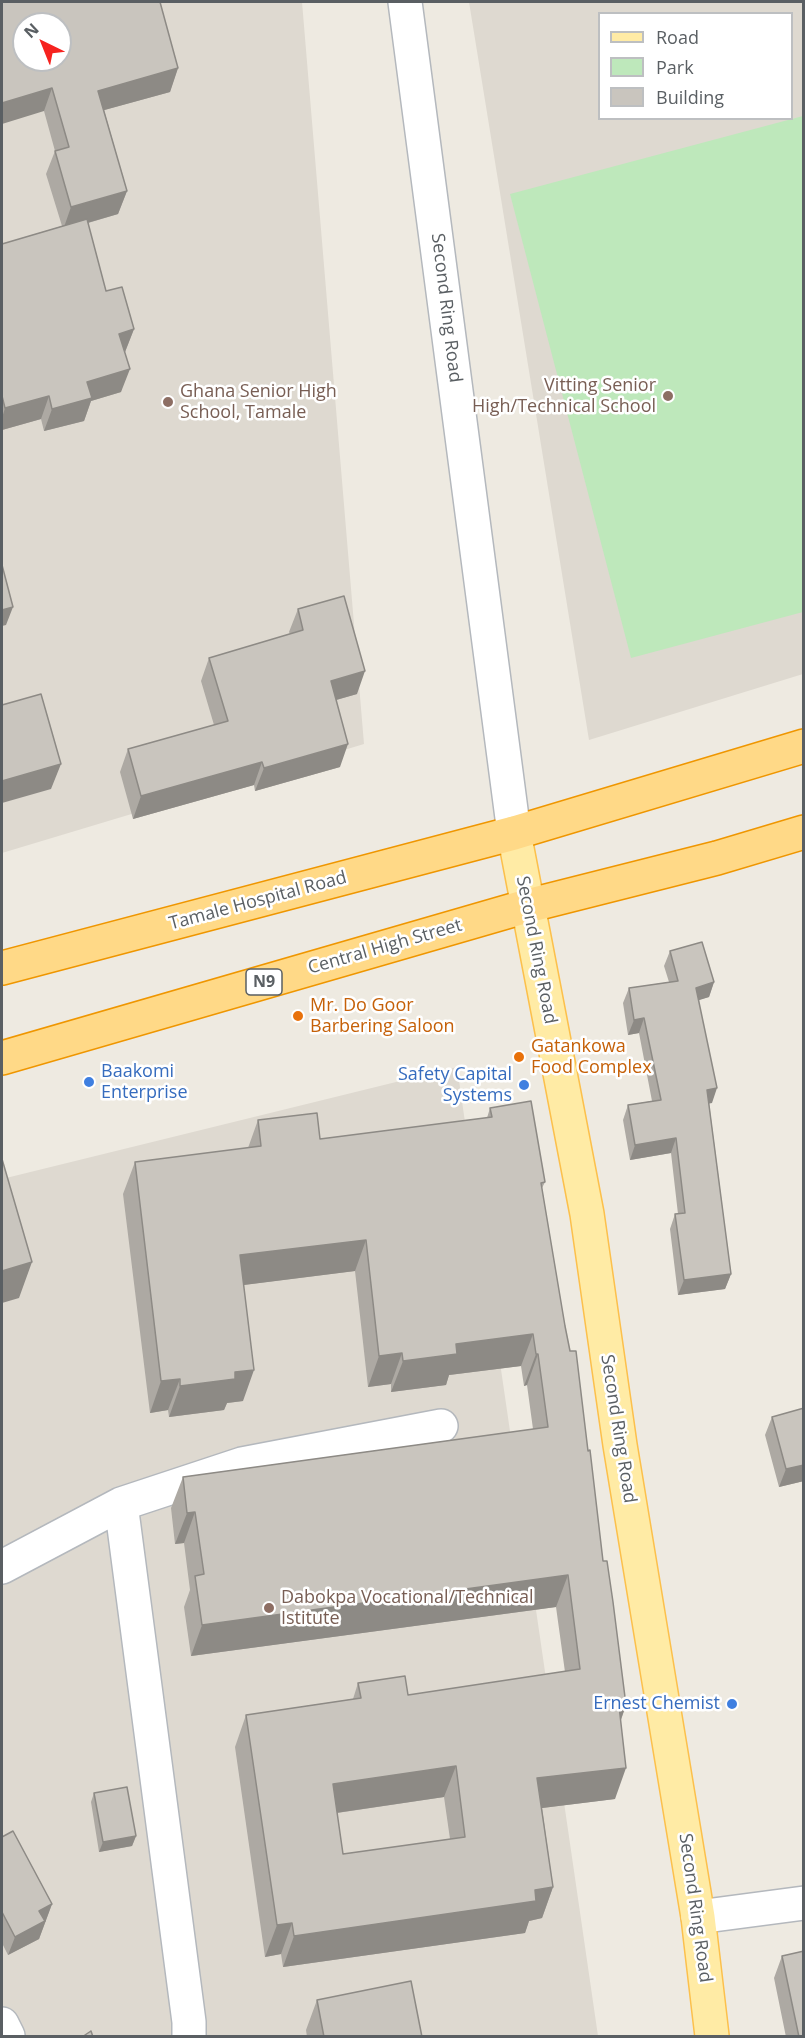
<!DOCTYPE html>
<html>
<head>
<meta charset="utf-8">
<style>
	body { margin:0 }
	#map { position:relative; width:805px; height:2038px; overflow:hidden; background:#eeeae1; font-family:"Open Sans",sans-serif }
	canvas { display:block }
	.frame { position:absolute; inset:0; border:3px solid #5a5f63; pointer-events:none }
	.legend { position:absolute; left:598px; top:12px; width:195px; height:108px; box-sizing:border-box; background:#fff; border:2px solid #bdbfc1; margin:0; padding:8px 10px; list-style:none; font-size:18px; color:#5a5f63 }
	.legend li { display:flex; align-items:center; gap:12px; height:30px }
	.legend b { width:30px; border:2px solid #bdbfc1 }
	.north { position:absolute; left:12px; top:12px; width:60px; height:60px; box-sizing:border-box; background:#fff; border:2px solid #bdbfc1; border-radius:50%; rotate:317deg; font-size:16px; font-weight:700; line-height:24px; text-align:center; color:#5a5f63 }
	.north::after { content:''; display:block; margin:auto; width:21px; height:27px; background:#f6231f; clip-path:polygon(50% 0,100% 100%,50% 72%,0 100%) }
</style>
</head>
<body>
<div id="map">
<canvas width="805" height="2038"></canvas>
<div class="frame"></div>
<ul class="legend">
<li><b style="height:8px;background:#ffeba5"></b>Road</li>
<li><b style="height:16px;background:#bee8bb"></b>Park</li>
<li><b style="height:16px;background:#c9c5be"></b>Building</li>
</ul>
<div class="north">N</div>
</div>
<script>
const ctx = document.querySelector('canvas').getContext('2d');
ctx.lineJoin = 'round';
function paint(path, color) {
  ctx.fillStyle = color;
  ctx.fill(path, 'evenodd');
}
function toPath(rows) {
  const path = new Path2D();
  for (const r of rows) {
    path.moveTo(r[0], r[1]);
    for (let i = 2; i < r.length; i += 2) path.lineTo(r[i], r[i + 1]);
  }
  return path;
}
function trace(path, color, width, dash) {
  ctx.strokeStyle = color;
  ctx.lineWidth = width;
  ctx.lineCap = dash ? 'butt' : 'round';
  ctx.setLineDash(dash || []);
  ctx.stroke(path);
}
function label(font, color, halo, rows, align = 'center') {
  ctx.font = font + ' "Open Sans",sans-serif';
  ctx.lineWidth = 5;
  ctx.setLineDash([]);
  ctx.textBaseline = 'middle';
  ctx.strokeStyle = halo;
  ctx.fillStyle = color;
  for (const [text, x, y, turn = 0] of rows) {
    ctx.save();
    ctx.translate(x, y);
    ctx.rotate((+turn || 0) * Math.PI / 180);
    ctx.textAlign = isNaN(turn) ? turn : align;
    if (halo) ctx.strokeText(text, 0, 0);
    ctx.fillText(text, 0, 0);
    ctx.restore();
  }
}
paint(toPath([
	[2,2,302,2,364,744,2,853],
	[24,24,60,24,60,60,24,60],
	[469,2,803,2,803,674,589,740],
	[600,14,792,14,792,118,600,118],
	[457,1067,598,2036,2,2036,2,1179]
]), '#ded9d0');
paint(toPath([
	[803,116,803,612,631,658,510,194]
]), '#bee8bb');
const minor = toPath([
	[405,2,514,833],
	[121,1504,189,2022,189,2036],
	[2,1567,121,1504,242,1464,441,1426],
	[698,1917,804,1903],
	[2,2024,8,2036]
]);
const major = toPath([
	[514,833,587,1214,620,1445,698,1917,712,2036]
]);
const highway = toPath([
	[2,968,514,833,804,746],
	[2,1058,527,906,717,858,804,832]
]);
trace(minor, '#b4b8bd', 36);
trace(major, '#fcc04c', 36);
trace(highway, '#ef9600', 36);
trace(minor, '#fff', 33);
trace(major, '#ffeba5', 33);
trace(highway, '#ffd987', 33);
paint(toPath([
	[2,2,178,68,170,92,104,110,127,191,118,214,88,223,106,291,134,329,125,352,121,392,91,401,84,421,44,431,41,419,2,430,2,244,62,226,46,174,55,151,44,111],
	[298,609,357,694,336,700,340,767,255,791,254,785,133,819,120,772,128,749,214,725,201,681,209,658,290,634,289,632],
	[670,951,714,982,709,997,698,1000,712,1103,709,1103,731,1274,725,1289,678,1295,670,1229,675,1214,678,1214,671,1153,630,1160,623,1120,628,1105,652,1101,639,1033,628,1035,623,1003,629,988,669,982,664,966],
	[490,1108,545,1182,542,1188,565,1326,588,1451,603,1561,626,1705,621,1720,615,1799,542,1808,553,1887,542,1918,529,1921,525,1933,283,1967,281,1954,265,1957,235,1747,246,1715,353,1699,358,1683,408,1695,565,1672,556,1607,191,1656,184,1607,190,1590,184,1543,175,1544,171,1508,183,1477,533,1429,527,1385,524,1386,521,1366,449,1375,446,1385,391,1392,391,1384,368,1387,355,1271,243,1285,243,1401,227,1403,224,1410,169,1417,168,1410,150,1413,123,1194,135,1162,248,1148,258,1120,320,1139,487,1118],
	[444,1797,450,1839,343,1854,337,1813],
	[772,1417,804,1481,779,1487,765,1435],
	[94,1793,136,1836,132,1846,99,1852,91,1802],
	[2,1837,52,1904,39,1939,8,1955,2,1943],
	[782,1956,804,2037,786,2037,774,1978],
	[317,2000,422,2037,307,2037,306,2030]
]), '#ada9a3');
paint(toPath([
	[178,68,170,92,90,114,98,91],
	[52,88,44,111,2,124,2,103],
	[127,191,118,214,63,230,71,207],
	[134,329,125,352,111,356,119,334],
	[130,369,121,392,91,401,84,421,44,431,52,409,87,382],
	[49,396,41,419,2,430,2,418,5,408],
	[13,607,6,625,2,626,2,610],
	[365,671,357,694,322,704,331,681],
	[348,744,340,767,255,791,264,768],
	[262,762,254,785,133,819,141,796],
	[61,764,51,789,2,803,2,781],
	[714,982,709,997,690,1003,696,988],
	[644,1018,639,1033,628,1035,634,1020],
	[717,1088,712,1103,702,1105,707,1090],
	[676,1138,671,1153,630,1160,635,1145],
	[366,1240,355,1271,228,1287,240,1255],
	[32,1262,19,1298,2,1303,2,1271],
	[731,1274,725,1289,678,1295,684,1280],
	[533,1334,521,1366,449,1375,446,1385,391,1392,403,1361,456,1344],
	[402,1353,391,1384,368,1387,379,1356],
	[536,1354,538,1354,527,1385,524,1386],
	[254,1370,243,1401,227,1403,224,1410,169,1417,180,1386,235,1372],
	[180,1379,168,1410,150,1413,161,1381],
	[804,1465,804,1481,779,1487,786,1469],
	[195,1512,184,1543,175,1544,187,1513],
	[568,1575,556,1607,191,1656,202,1625],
	[626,1705,615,1736,619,1706],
	[456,1766,444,1797,322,1815,333,1784],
	[626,1768,615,1799,526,1810,537,1778],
	[136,1836,132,1846,99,1852,103,1842],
	[553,1887,542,1918,529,1921,525,1933,283,1967,294,1936],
	[52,1904,39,1939,8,1955,15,1937,39,1911],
	[292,1923,281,1954,265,1957,277,1925]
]), '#8d8a85');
const building = toPath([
	[2,2,160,2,178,68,98,91,127,191,71,207,55,151,69,147,52,88,2,103,2,2],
	[24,24,60,24,60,60,24,60,24,24],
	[87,219,106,291,122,287,134,329,119,334,130,369,87,382,92,398,52,409,49,396,5,408,2,396,2,244,87,219],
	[2,565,13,607,2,610,2,565],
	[344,596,365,671,331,681,348,744,264,768,262,762,141,796,128,749,228,721,209,658,303,630,298,609,344,596],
	[41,694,61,764,2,781,2,705,41,694],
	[702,942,714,982,696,988,717,1088,707,1090,731,1274,684,1280,675,1214,685,1213,676,1138,635,1145,628,1105,661,1100,644,1018,634,1020,629,988,678,981,670,951,702,942],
	[531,1101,545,1182,541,1183,565,1326,570,1351,576,1351,588,1451,590,1450,603,1561,607,1561,613,1602,626,1705,619,1706,626,1768,537,1778,553,1887,535,1890,536,1901,294,1936,292,1923,277,1925,246,1715,361,1698,358,1683,405,1676,408,1695,580,1669,568,1575,202,1625,195,1576,204,1574,195,1512,187,1513,183,1477,548,1427,538,1354,536,1354,533,1334,456,1344,457,1354,403,1361,402,1353,379,1356,366,1240,240,1255,254,1370,235,1372,235,1379,180,1386,180,1379,161,1381,135,1162,261,1146,258,1120,317,1113,320,1139,492,1117,490,1108,531,1101],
	[456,1766,465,1837,343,1854,333,1784,456,1766],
	[2,1159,32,1262,2,1271,2,1159],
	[804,1408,804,1465,786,1469,772,1417,804,1408],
	[127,1787,136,1836,103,1842,94,1793,127,1787],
	[13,1831,52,1904,39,1911,45,1921,15,1937,2,1912,2,1837,13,1831],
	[804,1951,804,2037,799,2037,782,1956,804,1951],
	[411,1981,422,2037,324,2037,317,2000,411,1981],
	[91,2031,93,2037,82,2037,91,2031]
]);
paint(building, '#c9c5be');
trace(building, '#8d8a85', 1.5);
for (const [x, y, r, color] of [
	[668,396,6,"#8d6e63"],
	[168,402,6,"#8d6e63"],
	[298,1016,6,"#e8710a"],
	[519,1057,6,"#e8710a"],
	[89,1082,6,"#3f7fe0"],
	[524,1085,6,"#3f7fe0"],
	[269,1608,6,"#8d6e63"],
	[732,1704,6,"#3f7fe0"]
]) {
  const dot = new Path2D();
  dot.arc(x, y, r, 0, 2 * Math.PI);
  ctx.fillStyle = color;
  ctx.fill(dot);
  trace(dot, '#fff', 2);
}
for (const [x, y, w] of [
	[264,982,36]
]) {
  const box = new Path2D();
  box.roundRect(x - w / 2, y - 13, w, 26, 4.5);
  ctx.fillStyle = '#fff';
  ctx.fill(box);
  trace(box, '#5a5f63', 1.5);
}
label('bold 16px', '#5a5f63', null, [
	["N9",264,982]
]);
label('18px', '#5a5f63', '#fff', [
	["Second Ring Road",446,308,83],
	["Tamale Hospital Road",258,901,-15],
	["Central High Street",385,947,-16],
	["Second Ring Road",536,950,79],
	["Second Ring Road",618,1429,81],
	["Second Ring Road",695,1908,82]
]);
label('18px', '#785e54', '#fff', [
	["Vitting Senior",656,386,"right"],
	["High/Technical School",656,407,"right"],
	["Ghana Senior High",180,392],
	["School, Tamale",180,413],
	["Dabokpa Vocational/Technical",281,1598],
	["Istitute",281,1619]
], 'left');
label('18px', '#c56008', '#fff', [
	["Mr. Do Goor",310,1006],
	["Barbering Saloon",310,1027],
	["Gatankowa",531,1047],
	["Food Complex",531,1068]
], 'left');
label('18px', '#366cbe', '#fff', [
	["Baakomi",101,1072,"left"],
	["Enterprise",101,1093,"left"],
	["Safety Capital",512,1075],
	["Systems",512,1096],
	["Ernest Chemist",720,1704]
], 'right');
</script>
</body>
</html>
